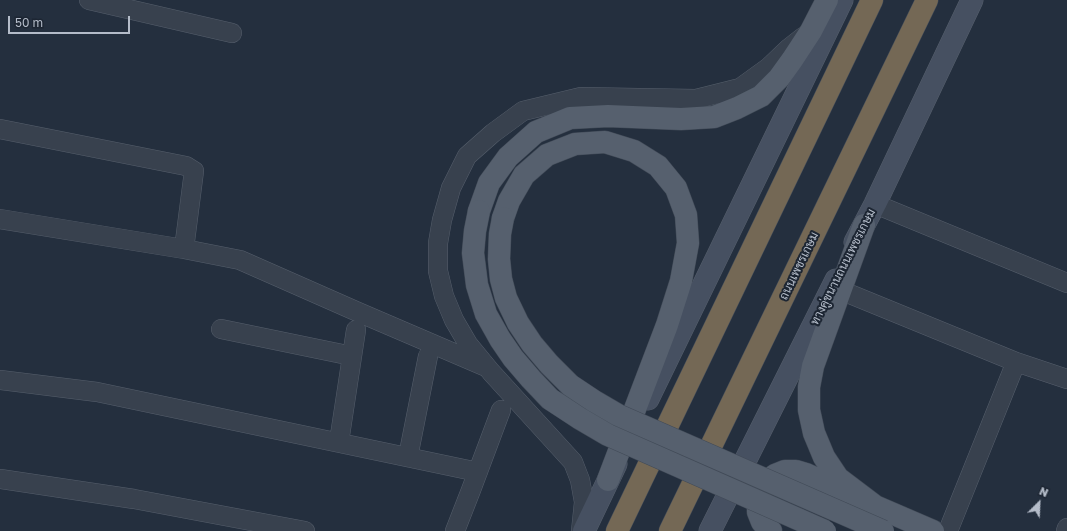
<!DOCTYPE html>
<html>
<head>
<meta charset="utf-8">
<style>
	body { margin:0 }
	#map { position:relative; width:1067px; height:531px; overflow:hidden; background:#242f3e; font-family:"Golos Text",sans-serif }
	canvas { display:block }
	.north { position:absolute; left:1019px; top:483px; width:40px; height:40px; -webkit-text-stroke:3px #1d2633; paint-order:stroke; rotate:24deg; font-size:11px; font-weight:700; line-height:16px; text-align:center; color:#b4bcc9 }
	.north::after { content:''; display:block; margin:auto; width:14px; height:18px; background:#b4bcc9; clip-path:polygon(50% 0,100% 100%,50% 72%,0 100%) }
	.scale { position:absolute; left:8px; top:16px; width:122px; height:18px; box-sizing:border-box; border:2px solid #b4bcc9; border-top:0; padding-left:5px; font-size:12px; line-height:14px; white-space:nowrap; color:#b4bcc9; -webkit-text-stroke:3px #1d2633; paint-order:stroke }
</style>
</head>
<body>
<div id="map">
<canvas width="1067" height="531"></canvas>
<div class="north">N</div>
<div class="scale">50 m</div>
</div>
<script>
const ctx = document.querySelector('canvas').getContext('2d');
ctx.lineJoin = 'round';
function toPath(rows) {
  const path = new Path2D();
  for (const r of rows) {
    path.moveTo(r[0], r[1]);
    for (let i = 2; i < r.length; i += 2) path.lineTo(r[i], r[i + 1]);
  }
  return path;
}
function trace(path, color, width, dash) {
  ctx.strokeStyle = color;
  ctx.lineWidth = width;
  ctx.lineCap = dash ? 'butt' : 'round';
  ctx.setLineDash(dash || []);
  ctx.stroke(path);
}
function label(font, color, halo, rows, align = 'center') {
  ctx.font = font + ' "Golos Text",Sarabun,sans-serif';
  ctx.lineWidth = 4;
  ctx.setLineDash([]);
  ctx.textBaseline = 'middle';
  ctx.strokeStyle = halo;
  ctx.fillStyle = color;
  for (const [text, x, y, turn = 0] of rows) {
    ctx.save();
    ctx.translate(x, y);
    ctx.rotate((+turn || 0) * Math.PI / 180);
    ctx.textAlign = isNaN(turn) ? turn : align;
    if (halo) ctx.strokeText(text, 0, 0);
    ctx.fillText(text, 0, 0);
    ctx.restore();
  }
}
const street = toPath([
	[89,0,232,33],
	[0,129,186,166,194,171,184,249],
	[875,204,1067,283],
	[0,219,184,249,240,260,358,312,484,366],
	[840,290,1016,362,1067,379],
	[221,329,352,356],
	[0,380,97,392,478,472],
	[339,442,356,330],
	[408,457,428,356],
	[0,479,134,499,305,531],
	[455,531,471,490,501,410],
	[581,531,584,502,580,480,573,462,491,372,468,344,454,320,444,296,438,271,438,243,442,220,451,188,467,156,493,133,523,111,581,97,696,99,740,88,769,67,789,48,803,37],
	[948,531,1016,362],
	[1066,531,1067,528]
]);
const secondary = toPath([
	[855,242,875,204,972,0],
	[648,399,842,0],
	[584,531,616,464],
	[710,531,836,280]
]);
const primary = toPath([
	[479,211,489,183,508,157,536,132,570,118,608,116,681,119,714,117,737,108,761,96,779,78,792,60,811,31,827,0],
	[503,218,509,201,524,175,547,155,575,144,605,142,634,151,658,166,676,188,686,215,688,243,681,281,667,325,608,480],
	[864,225,813,366,809,387,809,410,814,433,824,457,838,478,875,506],
	[771,531,762,522,758,512,758,501,760,490,766,482,775,475,785,471,796,471,806,474,875,506,933,531]
]);
const highway = toPath([
	[617,531,872,0],
	[670,531,927,0]
]);
trace(street, '#565f6c', 20);
trace(secondary, '#565f6c', 23);
trace(primary, '#414a57', 23);
trace(highway, '#434c59', 23);
trace(street, '#38414e', 19);
trace(secondary, '#465061', 22);
trace(primary, '#56606e', 22);
trace(highway, '#746855', 22);
const primaryBridge = toPath([
	[479,211,475,231,473,253,477,285,486,314,500,339,513,358,531,379,550,399,579,418,608,435,825,531],
	[503,218,500,234,499,259,501,279,506,298,518,323,532,344,549,364,570,385,594,401,618,415,883,531]
]);
trace(primaryBridge, '#414a57', 23, []);
trace(primaryBridge, '#56606e', 22);
label('12px', '#b4bcc9', '#1d2633', [
	["ถนนเพชรเกษม",799,266,-64],
	["ทางคู่ขนานถนนเพชรเกษม",843,267,-63]
]);
</script>
</body>
</html>
